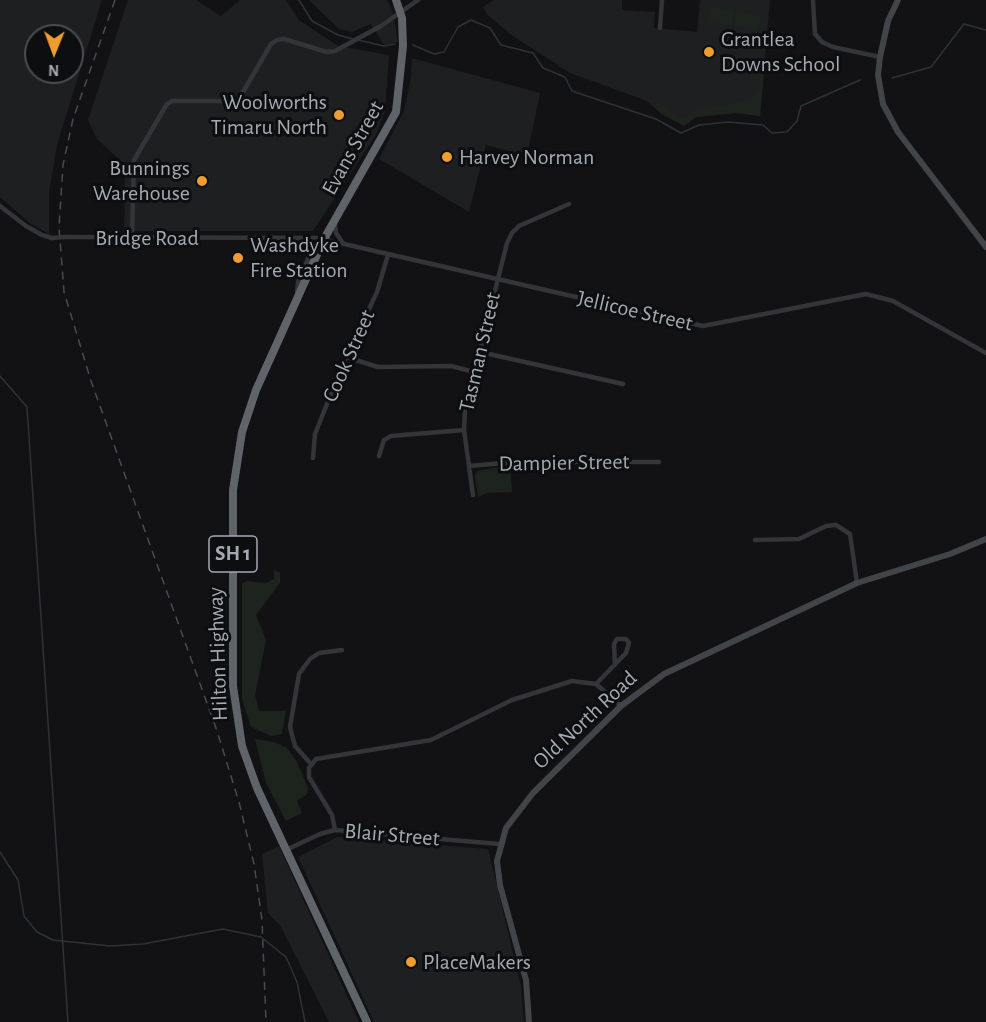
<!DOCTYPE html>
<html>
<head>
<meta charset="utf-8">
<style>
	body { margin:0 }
	#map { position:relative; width:986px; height:1022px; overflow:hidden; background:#121214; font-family:"Alegreya Sans",sans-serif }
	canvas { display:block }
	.north { position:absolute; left:24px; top:24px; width:60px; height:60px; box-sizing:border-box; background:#0d0e0f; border:2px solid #494c51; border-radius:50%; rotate:181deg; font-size:16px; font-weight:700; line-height:24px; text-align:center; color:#a4aab4 }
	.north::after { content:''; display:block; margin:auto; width:21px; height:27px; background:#f09d2f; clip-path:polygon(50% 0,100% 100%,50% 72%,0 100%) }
</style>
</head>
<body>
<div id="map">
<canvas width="986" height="1022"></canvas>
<div class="north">N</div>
</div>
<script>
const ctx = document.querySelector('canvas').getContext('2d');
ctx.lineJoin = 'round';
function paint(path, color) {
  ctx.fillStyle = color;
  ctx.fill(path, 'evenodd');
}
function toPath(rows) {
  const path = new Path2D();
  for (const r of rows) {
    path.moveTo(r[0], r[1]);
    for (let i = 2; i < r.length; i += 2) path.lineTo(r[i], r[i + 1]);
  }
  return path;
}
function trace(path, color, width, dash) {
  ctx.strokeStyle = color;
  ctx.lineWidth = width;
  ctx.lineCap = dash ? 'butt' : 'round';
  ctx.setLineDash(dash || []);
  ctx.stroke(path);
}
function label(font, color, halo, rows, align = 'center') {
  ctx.font = font + ' "Alegreya Sans",sans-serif';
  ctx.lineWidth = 6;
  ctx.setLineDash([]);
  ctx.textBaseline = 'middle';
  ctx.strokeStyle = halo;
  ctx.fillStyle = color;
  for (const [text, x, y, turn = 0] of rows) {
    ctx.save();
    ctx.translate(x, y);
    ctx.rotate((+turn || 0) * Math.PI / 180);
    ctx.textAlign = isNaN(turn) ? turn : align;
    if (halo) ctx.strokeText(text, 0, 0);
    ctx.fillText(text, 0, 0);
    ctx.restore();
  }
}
paint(toPath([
	[0,0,102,0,57,145,49,192,49,234,31,224,0,197],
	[36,36,72,36,72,72,36,72],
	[128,0,196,0,221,16,240,0,286,0,299,20,338,46,389,55,385,111,377,133,313,231,124,231,125,165,97,139,88,120],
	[309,0,387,0,393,12,398,42,384,45,371,24,352,32,339,29],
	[494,0,622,0,622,10,655,12,654,28,697,32,700,0,770,0,760,116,735,113,696,117,684,126,661,114,647,101,570,73,510,34,488,15,483,7],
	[412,58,540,93,527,156,486,145,469,212,379,159,404,111,411,77],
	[337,837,488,849,521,986,524,1022,374,1022,298,857],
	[279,846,359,1022,329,1022,281,927,268,913,262,854]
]), '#1e1f21');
paint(toPath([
	[710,8,734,10,732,26,708,22],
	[736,11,761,17,758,30,734,26],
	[764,72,760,116,735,113,696,117,684,126,656,109,658,102,681,119,688,117,691,108,694,114,699,108,732,104,752,99,760,91,761,73],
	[510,465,512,492,487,493,478,497,475,477,477,471],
	[274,570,280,573,280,583,256,615,266,640,255,695,259,711,286,711,282,734,271,736,251,727,242,699,242,584,246,581,266,583,274,579],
	[255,739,274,742,287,748,297,762,308,788,307,794,297,801,302,813,286,821,266,783]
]), '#1d241d');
trace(toPath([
	[299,0,312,21,338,35,353,39],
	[358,40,384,46,395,44],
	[413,45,434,54,444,52,458,27,471,20,490,28,501,45,533,53,543,68,565,77,572,91,656,119,681,133,699,125,728,122,763,125,772,133,787,132,797,121,801,106,860,80],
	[892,78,931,67,964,24,986,30],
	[0,376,27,407,68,1022],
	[0,852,18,880,24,916,37,932,53,940,110,946,143,944,223,929,261,937,286,957,297,982,305,1022]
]), '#2b3439', 1.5);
trace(toPath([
	[813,0,815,34,822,42,833,47,880,57],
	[660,28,662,0],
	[0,206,26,226,42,235,52,238],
	[335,224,336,233,343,243],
	[65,237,318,238,703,326,866,294,893,301,986,353],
	[132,238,134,160,167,104,172,101,234,101,239,99,271,44,277,40,284,39,327,52,335,51,381,26,418,0],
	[297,293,298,282,311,252,303,238],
	[480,352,623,384],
	[346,357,378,367,451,366,474,372],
	[379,456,384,440,391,436,464,430],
	[313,458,315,434,343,364,377,292,388,255],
	[469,466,516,462,659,462],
	[473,495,464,430,465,410,507,243,512,233,519,226,569,204],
	[755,540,799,539,826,526,836,525,850,534,857,583],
	[596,684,626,653,629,643,626,639,617,639,614,644,615,665],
	[310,763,295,746,290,727,299,674,310,659,319,653,342,650],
	[335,830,332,815,309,777,309,768,316,759,431,740,512,700,572,681,596,684,621,706],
	[288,849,320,834,335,830,499,844]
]), '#333539', 4.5);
trace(toPath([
	[898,0,888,21,880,57,878,75,883,104,898,132,986,247],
	[529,1022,526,980,500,885,497,861,506,828,533,793,621,706,664,674,857,583,950,554,986,539]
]), '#414449', 6);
trace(toPath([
	[367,1022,257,788,242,746,233,686,233,490,242,432,256,390,324,239,396,112,403,46,402,18,396,0]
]), '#5f636a', 8);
trace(toPath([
	[115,0,73,119,63,165,59,227,64,292,91,381,217,731,239,802,254,864,262,920,266,1022]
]), '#484b50', 1.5, [8, 6]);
trace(toPath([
	[52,238,65,237]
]), '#333539', 4.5);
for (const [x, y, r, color] of [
	[709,52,6,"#f09d2f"],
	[339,115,6,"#f09d2f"],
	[447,157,6,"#f09d2f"],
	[202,181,6,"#f09d2f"],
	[238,258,6,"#f09d2f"],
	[411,962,6,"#f09d2f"]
]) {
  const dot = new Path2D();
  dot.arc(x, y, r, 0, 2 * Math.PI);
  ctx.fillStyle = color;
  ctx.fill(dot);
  trace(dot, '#0d0e0f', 2);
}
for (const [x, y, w] of [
	[233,554,48]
]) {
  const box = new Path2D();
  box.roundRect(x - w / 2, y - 18, w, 36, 4.5);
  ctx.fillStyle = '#0d0e0f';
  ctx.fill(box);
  trace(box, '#a4aab4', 1.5);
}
label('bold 21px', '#a4aab4', null, [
	["SH 1",233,554]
]);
label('22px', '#a4aab4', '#0d0e0f', [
	["Grantlea",721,39],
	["Downs School",721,64],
	["Woolworths",327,102,"right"],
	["Timaru North",327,127,"right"],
	["Harvey Norman",459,157],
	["Bunnings",190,168,"right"],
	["Warehouse",190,193,"right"],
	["Washdyke",250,245],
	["Fire Station",250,270],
	["PlaceMakers",423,962]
], 'left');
label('22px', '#a4aab4', '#0d0e0f', [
	["Evans Street",353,148,-61],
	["Bridge Road",147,238],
	["Jellicoe Street",635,311,13],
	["Tasman Street",480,352,-77],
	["Cook Street",349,356,-66],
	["Dampier Street",564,463,-1],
	["Hilton Highway",218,654,-92],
	["Old North Road",585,720,-43],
	["Blair Street",392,835,5]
]);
</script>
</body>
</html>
